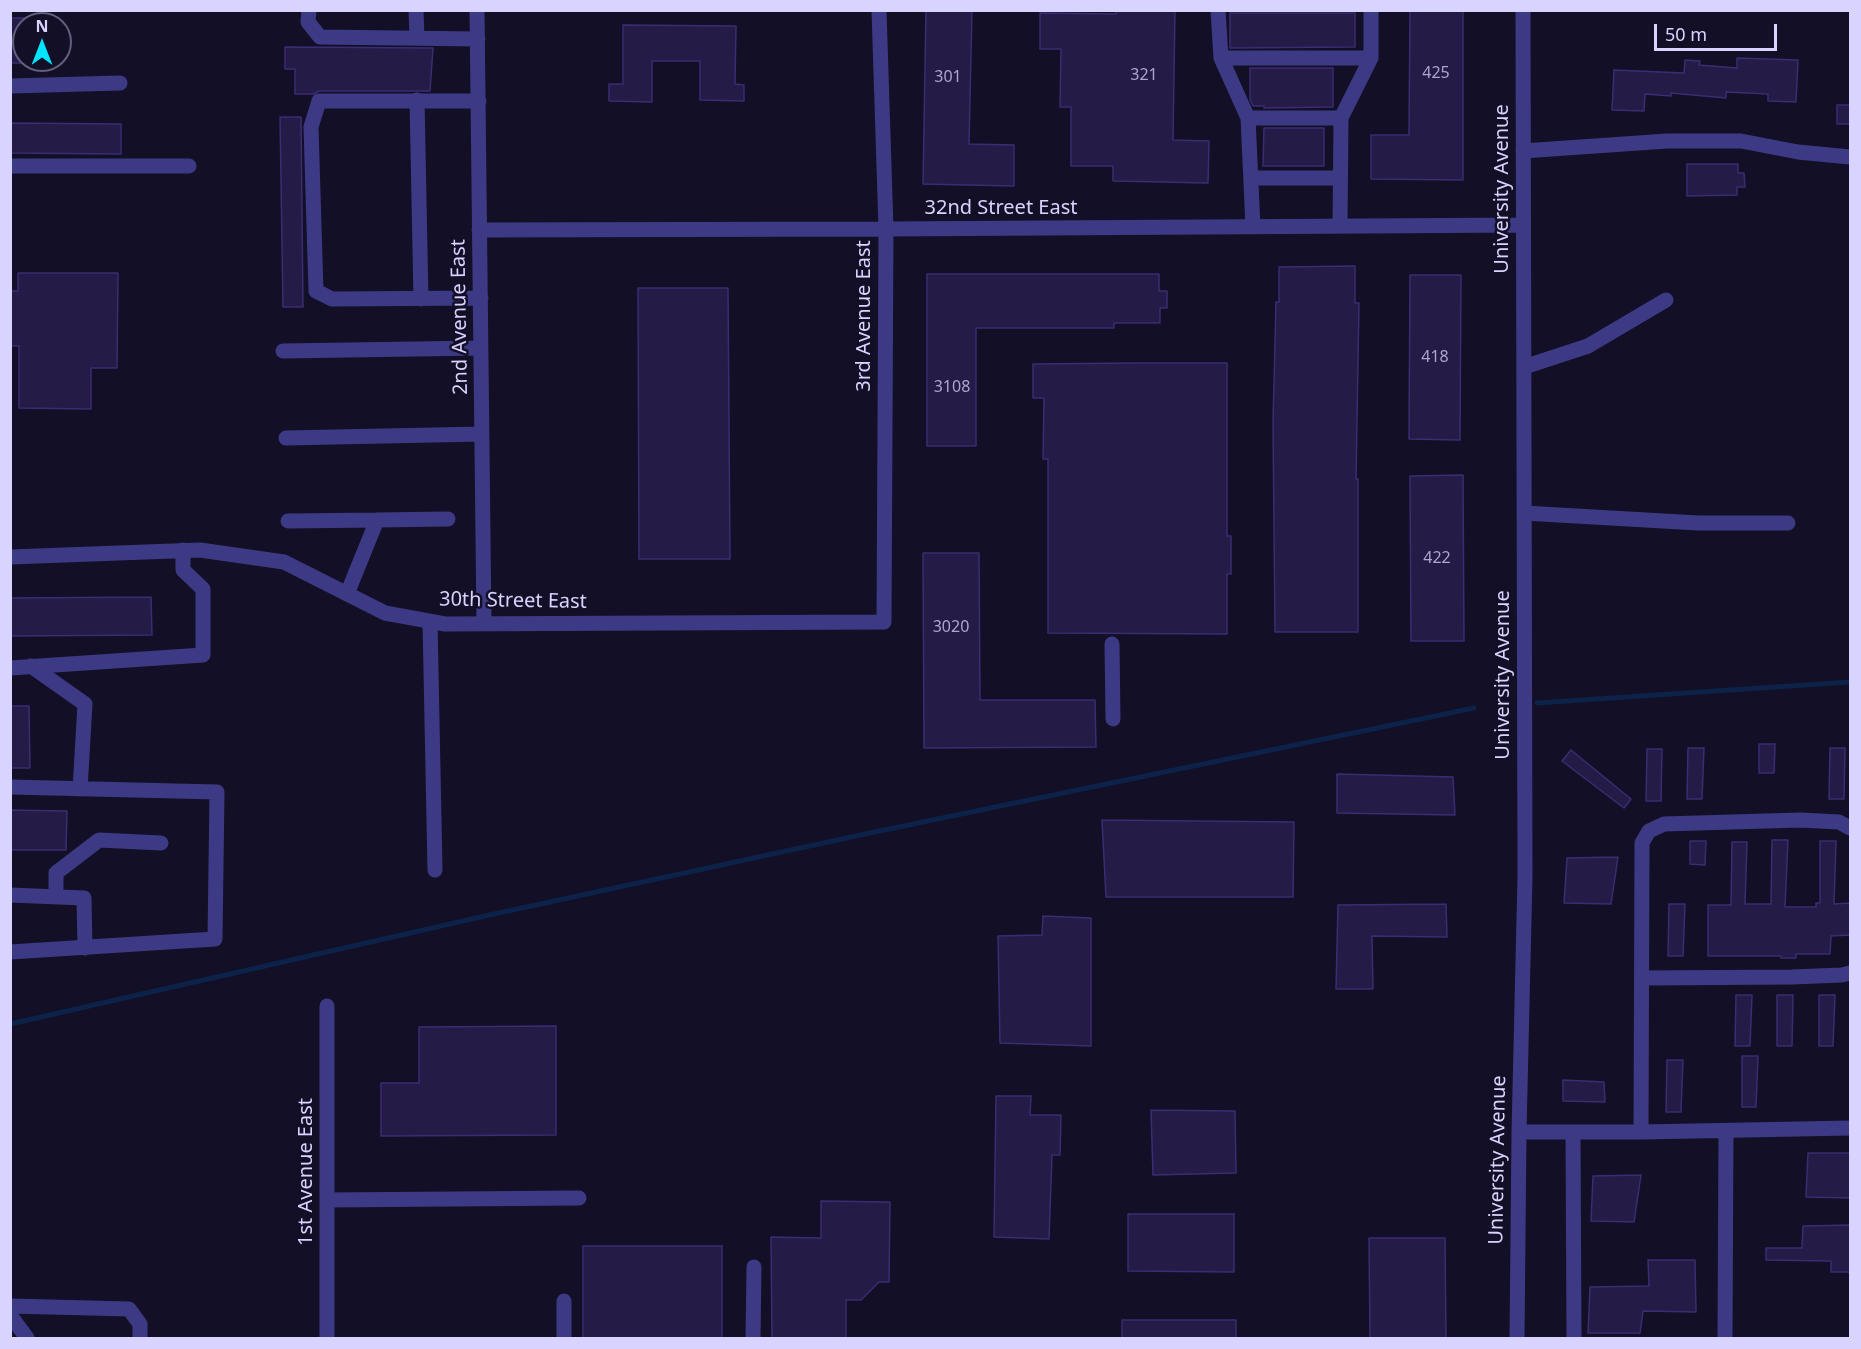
<!DOCTYPE html>
<html>
<head>
<meta charset="utf-8">
<style>
	body { margin:0 }
	#map { position:relative; width:1861px; height:1349px; overflow:hidden; background:#130f26; font-family:"Noto Sans",sans-serif }
	canvas { display:block }
	.frame { position:absolute; inset:0; border:12px solid #d9d4ff; pointer-events:none }
	.north { position:absolute; left:12px; top:12px; width:60px; height:60px; box-sizing:border-box; background:#130f26; border:2px solid #625e7d; border-radius:50%; rotate:0deg; font-size:16px; font-weight:700; line-height:24px; text-align:center; color:#d9d4ff }
	.north::after { content:''; display:block; margin:auto; width:21px; height:27px; background:#00e5ff; clip-path:polygon(50% 0,100% 100%,50% 72%,0 100%) }
	.scale { position:absolute; left:1654px; top:24px; width:123px; height:27px; box-sizing:border-box; border:3px solid #d9d4ff; border-top:0; padding-left:8px; font-size:18px; line-height:21px; white-space:nowrap; color:#d9d4ff; -webkit-text-stroke:4px #130f26; paint-order:stroke }
</style>
</head>
<body>
<div id="map">
<canvas width="1861" height="1349"></canvas>
<div class="frame"></div>
<div class="north">N</div>
<div class="scale">50 m</div>
</div>
<script>
const ctx = document.querySelector('canvas').getContext('2d');
ctx.lineJoin = 'round';
function toPath(rows) {
  const path = new Path2D();
  for (const r of rows) {
    path.moveTo(r[0], r[1]);
    for (let i = 2; i < r.length; i += 2) path.lineTo(r[i], r[i + 1]);
  }
  return path;
}
function trace(path, color, width, dash) {
  ctx.strokeStyle = color;
  ctx.lineWidth = width;
  ctx.lineCap = dash ? 'butt' : 'round';
  ctx.setLineDash(dash || []);
  ctx.stroke(path);
}
function paint(path, color) {
  ctx.fillStyle = color;
  ctx.fill(path, 'evenodd');
}
function label(font, color, halo, rows, align = 'center') {
  ctx.font = font + ' "Noto Sans",sans-serif';
  ctx.lineWidth = 5;
  ctx.setLineDash([]);
  ctx.textBaseline = 'middle';
  ctx.strokeStyle = halo;
  ctx.fillStyle = color;
  for (const [text, x, y, turn = 0] of rows) {
    ctx.save();
    ctx.translate(x, y);
    ctx.rotate((+turn || 0) * Math.PI / 180);
    ctx.textAlign = isNaN(turn) ? turn : align;
    if (halo) ctx.strokeText(text, 0, 0);
    ctx.fillText(text, 0, 0);
    ctx.restore();
  }
}
trace(toPath([
	[1537,703,1850,682],
	[10,1024,485,916,865,834,1474,708]
]), '#0c2248', 5);
const building = toPath([
	[926,10,972,10,969,144,1014,145,1014,186,923,184,926,10],
	[1116,10,1175,10,1173,140,1209,141,1208,183,1113,181,1113,166,1071,166,1071,107,1060,107,1061,49,1040,49,1040,13,1116,14,1116,10],
	[1410,10,1463,10,1463,180,1371,179,1371,135,1409,135,1410,10],
	[1230,13,1355,13,1355,47,1230,48,1230,13],
	[10,18,24,18,24,63,10,63,10,18],
	[623,25,736,26,735,84,744,85,744,101,700,100,700,61,652,61,652,102,609,101,609,84,623,84,623,25],
	[285,47,433,48,430,91,319,91,313,94,295,94,295,69,285,69,285,47],
	[1737,58,1798,60,1796,102,1768,101,1768,94,1726,92,1726,98,1671,93,1671,96,1645,94,1644,111,1612,110,1614,70,1684,73,1685,60,1700,61,1699,65,1737,68,1737,58],
	[1250,68,1333,68,1333,107,1264,108,1264,106,1253,106,1250,99,1250,68],
	[1837,105,1851,105,1851,124,1837,124,1837,105],
	[280,117,301,117,303,307,283,307,280,117],
	[10,123,121,124,121,154,10,153,10,123],
	[1264,128,1324,128,1324,166,1263,166,1264,128],
	[1687,164,1738,164,1738,173,1744,173,1745,187,1737,187,1737,195,1687,196,1687,164],
	[1355,266,1355,303,1359,303,1356,479,1358,479,1358,632,1275,632,1273,422,1276,302,1279,302,1279,267,1355,266],
	[18,273,118,273,117,368,91,368,91,409,19,408,19,346,10,346,10,291,18,291,18,273],
	[927,274,1159,274,1159,291,1167,291,1167,308,1160,308,1160,323,1114,323,1114,328,976,328,976,446,927,446,927,274],
	[1410,275,1461,275,1460,440,1409,439,1410,275],
	[638,288,728,288,730,559,639,559,638,288],
	[1134,363,1227,363,1227,536,1231,536,1231,574,1227,574,1227,634,1048,633,1048,459,1043,459,1044,398,1033,398,1033,364,1134,363],
	[1463,475,1464,641,1411,641,1410,476,1463,475],
	[923,553,979,553,980,700,1095,700,1096,747,924,748,923,553],
	[151,597,152,635,10,636,10,598,151,597],
	[10,706,29,706,30,768,10,768,10,706],
	[1759,744,1775,744,1774,773,1759,773,1759,744],
	[1688,748,1704,748,1702,799,1687,799,1688,748],
	[1830,748,1845,748,1844,799,1829,799,1830,748],
	[1647,749,1662,749,1661,801,1646,801,1647,749],
	[1571,750,1631,799,1624,808,1562,761,1571,750],
	[1337,774,1453,777,1455,815,1337,813,1337,774],
	[10,810,67,811,66,850,10,850,10,810],
	[1102,820,1294,822,1293,897,1106,897,1102,820],
	[1772,840,1788,840,1785,907,1816,907,1816,903,1820,903,1820,841,1836,841,1834,904,1851,903,1851,935,1831,936,1830,954,1796,954,1796,958,1781,958,1781,956,1708,956,1708,905,1731,905,1732,842,1747,842,1745,904,1771,904,1772,840],
	[1690,841,1706,841,1705,865,1690,864,1690,841],
	[1618,857,1611,904,1564,903,1567,858,1618,857],
	[1446,904,1447,937,1372,936,1373,989,1336,989,1338,905,1446,904],
	[1669,904,1685,904,1683,956,1668,956,1669,904],
	[1043,916,1091,918,1091,1046,1000,1043,998,936,1042,935,1043,916],
	[1736,995,1752,995,1750,1046,1735,1046,1736,995],
	[1777,995,1793,995,1792,1046,1777,1046,1777,995],
	[1819,995,1835,995,1833,1046,1819,1046,1819,995],
	[556,1026,556,1135,381,1136,381,1083,419,1083,419,1027,556,1026],
	[1742,1056,1758,1056,1756,1107,1742,1107,1742,1056],
	[1667,1060,1683,1060,1681,1112,1666,1112,1667,1060],
	[1563,1080,1604,1082,1605,1102,1563,1101,1563,1080],
	[996,1096,1031,1096,1030,1115,1061,1115,1060,1155,1052,1155,1049,1239,994,1237,996,1096],
	[1151,1110,1235,1111,1236,1173,1153,1175,1151,1110],
	[1808,1153,1851,1153,1851,1198,1806,1197,1808,1153],
	[1641,1175,1634,1222,1591,1221,1593,1176,1641,1175],
	[821,1201,890,1202,889,1282,879,1282,861,1300,846,1300,846,1338,772,1338,771,1237,821,1238,821,1201],
	[1128,1214,1234,1214,1234,1272,1128,1271,1128,1214],
	[1851,1225,1851,1272,1831,1272,1831,1261,1766,1260,1766,1248,1802,1248,1803,1226,1851,1225],
	[1369,1238,1445,1238,1446,1338,1370,1338,1369,1238],
	[583,1246,722,1246,722,1338,583,1338,583,1246],
	[1648,1260,1695,1260,1696,1312,1643,1311,1640,1333,1588,1333,1590,1287,1649,1286,1648,1260],
	[1122,1320,1236,1320,1236,1338,1122,1338,1122,1320]
]);
paint(building, '#241b47');
trace(building, '#3b2d73', 1.5);
trace(toPath([
	[309,10,308,22,320,37,478,39],
	[416,10,417,38],
	[477,10,484,624],
	[1218,10,1221,58,1248,118,1253,227],
	[1221,58,1371,58],
	[10,86,120,83],
	[417,100,421,299],
	[479,101,319,101,311,127,316,291,332,299,481,298],
	[1248,118,1341,118],
	[1523,151,1667,141,1741,141,1798,152,1850,157],
	[10,166,189,166],
	[1251,178,1340,178],
	[1340,226,1341,118,1371,58,1371,10],
	[479,230,886,229,1523,225],
	[283,351,481,348],
	[1524,367,1588,346,1666,300],
	[286,438,482,434],
	[1524,513,1698,523,1788,523],
	[377,520,448,519],
	[288,521,377,520,347,594],
	[10,557,200,550,284,562,385,613,445,624,884,622,886,229,879,10],
	[430,621,435,870],
	[1112,644,1113,719],
	[31,666,85,704,80,789],
	[10,668,203,655,203,589,183,570,183,550],
	[10,787,217,792,215,939,10,952],
	[10,895,84,898,85,948],
	[56,896,56,873,99,840,161,843],
	[1642,978,1792,977,1842,975,1850,973],
	[1519,1132,1641,1132,1850,1128],
	[1573,1132,1574,1338],
	[1641,1132,1642,843,1649,831,1664,824,1800,820,1839,822,1850,828],
	[327,1200,579,1198],
	[10,1306,129,1309,140,1324,140,1338],
	[10,1315,27,1338],
	[327,1338,327,1006],
	[564,1338,564,1301],
	[753,1338,754,1267],
	[1517,1338,1519,1132,1525,876,1523,10],
	[1725,1338,1726,1131]
]), '#3d3a85', 15);
label('16px', '#aca6d1', null, [
	["425",1436,73],
	["321",1144,75],
	["301",948,77],
	["418",1435,357],
	["3108",952,387],
	["422",1437,558],
	["3020",951,627]
]);
label('20px', '#d9d4ff', '#130f26', [
	["University Avenue",1502,189,-90],
	["32nd Street East",1001,208],
	["3rd Avenue East",864,316,-90],
	["2nd Avenue East",460,317,-91],
	["30th Street East",513,601,1],
	["University Avenue",1503,675,-90],
	["University Avenue",1498,1160,-89],
	["1st Avenue East",306,1172,-90]
]);
</script>
</body>
</html>
